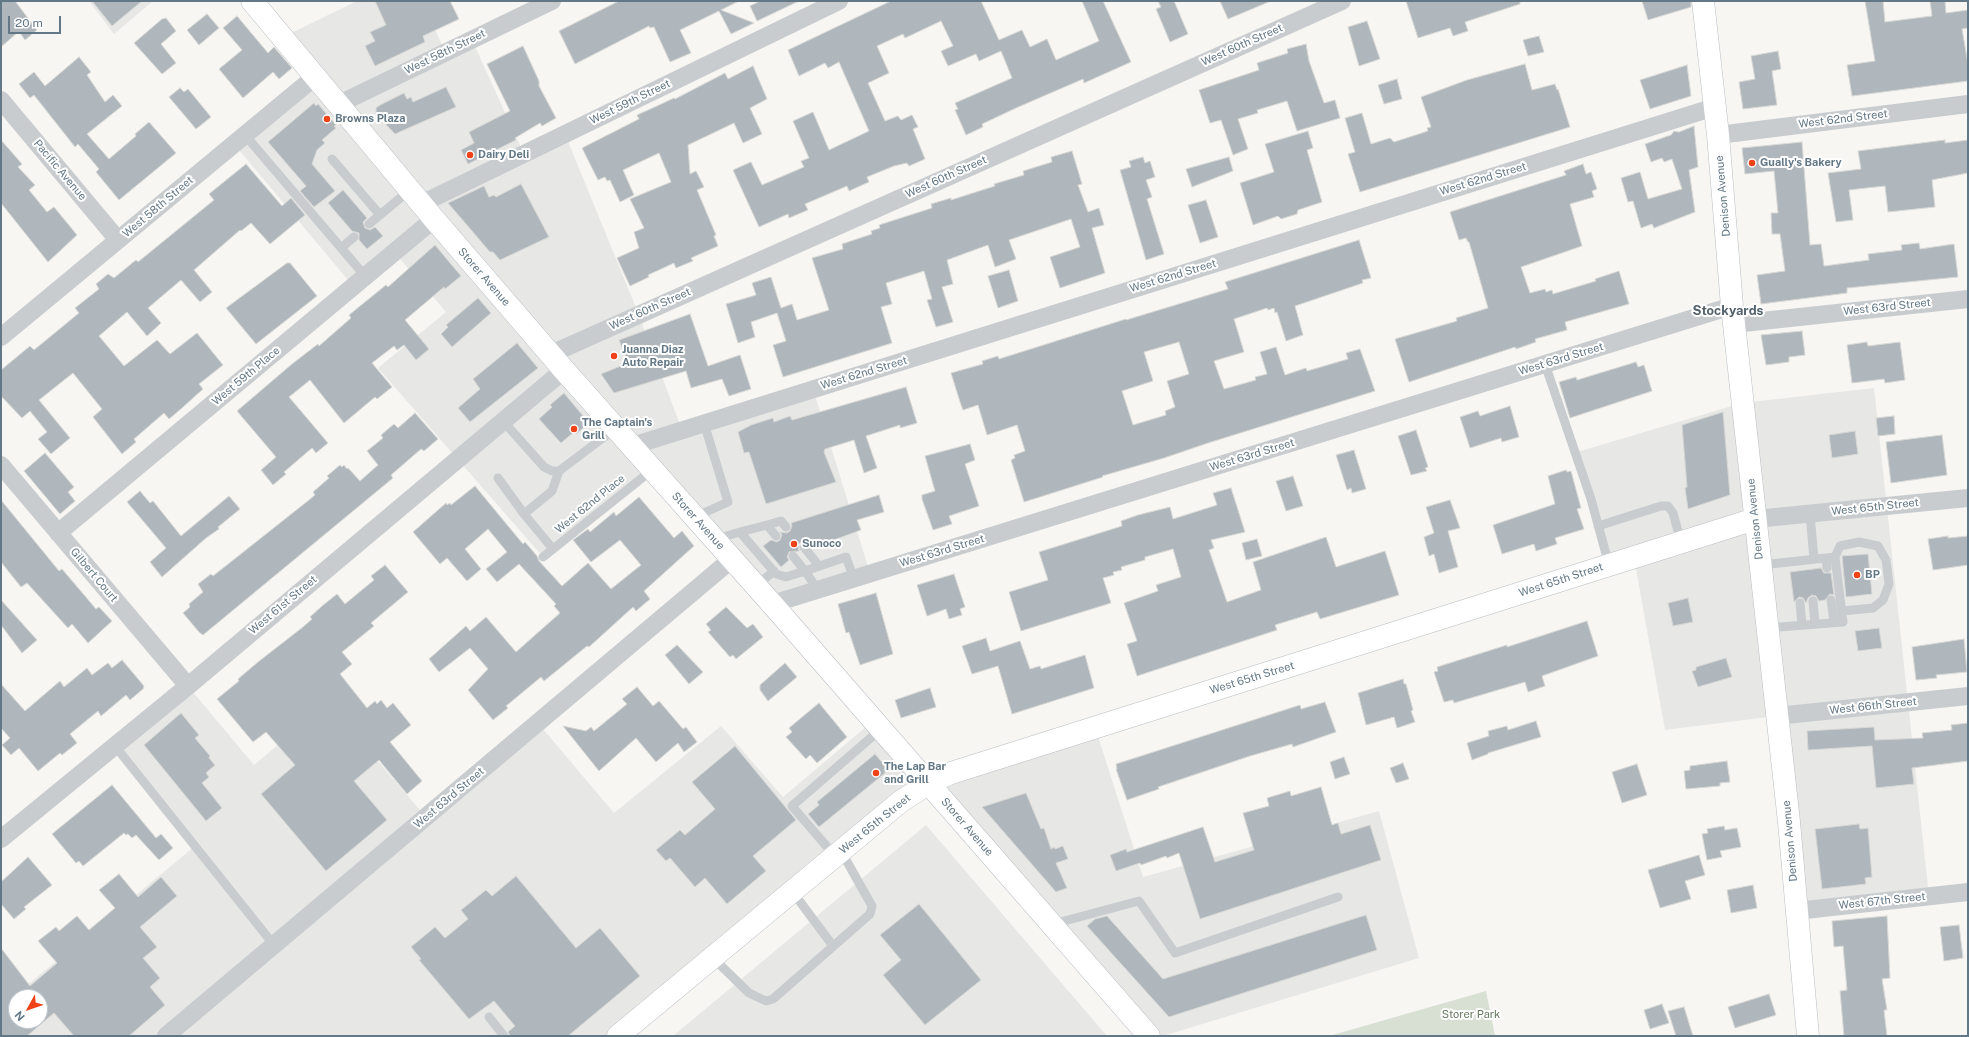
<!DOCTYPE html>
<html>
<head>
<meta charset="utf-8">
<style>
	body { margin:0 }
	#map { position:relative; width:1969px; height:1037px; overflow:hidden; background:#f7f6f3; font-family:"Public Sans",sans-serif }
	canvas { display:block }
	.frame { position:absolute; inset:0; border:2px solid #637886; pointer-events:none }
	.north { position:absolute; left:8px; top:989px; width:40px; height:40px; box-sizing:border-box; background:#fff; border:1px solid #c1c9cf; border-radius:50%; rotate:230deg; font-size:11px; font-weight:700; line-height:16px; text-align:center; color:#637886 }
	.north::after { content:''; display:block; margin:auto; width:14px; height:18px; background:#f04219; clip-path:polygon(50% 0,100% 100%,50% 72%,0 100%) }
	.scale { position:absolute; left:8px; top:16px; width:53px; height:18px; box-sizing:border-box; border:2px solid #637886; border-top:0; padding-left:5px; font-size:12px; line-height:14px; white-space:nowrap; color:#637886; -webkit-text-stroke:3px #fff; paint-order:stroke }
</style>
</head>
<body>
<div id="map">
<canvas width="1969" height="1037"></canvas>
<div class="frame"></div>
<div class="north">N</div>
<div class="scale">20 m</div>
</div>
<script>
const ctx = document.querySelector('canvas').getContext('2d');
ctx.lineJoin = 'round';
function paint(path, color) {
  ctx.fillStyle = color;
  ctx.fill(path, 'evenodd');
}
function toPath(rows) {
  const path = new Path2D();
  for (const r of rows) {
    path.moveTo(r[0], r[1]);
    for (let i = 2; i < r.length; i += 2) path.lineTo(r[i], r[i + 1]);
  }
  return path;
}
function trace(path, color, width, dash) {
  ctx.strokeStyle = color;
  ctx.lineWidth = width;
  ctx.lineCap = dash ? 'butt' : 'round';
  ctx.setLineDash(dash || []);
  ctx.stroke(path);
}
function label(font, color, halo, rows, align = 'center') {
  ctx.font = font + ' "Public Sans",sans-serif';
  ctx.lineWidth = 4;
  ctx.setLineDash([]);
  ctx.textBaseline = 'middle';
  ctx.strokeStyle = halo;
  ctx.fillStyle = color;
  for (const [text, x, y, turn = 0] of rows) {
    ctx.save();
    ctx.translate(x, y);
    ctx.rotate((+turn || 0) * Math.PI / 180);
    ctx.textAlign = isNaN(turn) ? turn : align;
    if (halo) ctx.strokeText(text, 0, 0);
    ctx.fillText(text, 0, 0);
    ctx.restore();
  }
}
paint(toPath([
	[89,1,153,1,114,34],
	[357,1,423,1,445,52,472,40,524,154,565,134,639,315,682,430,813,389,870,573,772,604,652,470,543,557,378,368,446,312,394,252,353,286,234,144,316,76,283,37],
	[1874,388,1929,896,1796,911,1777,716,1665,730,1634,558,1609,565,1574,453,1742,403],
	[188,686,254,765,328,703,426,817,538,723,614,813,721,726,783,797,874,720,929,783,1095,727,1143,877,1379,811,1419,958,1163,1036,1149,1036,929,783,618,1036,1,1036,1,1007,195,846,115,746],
	[16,997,40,997,40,1021,16,1021],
	[926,825,1107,1036,673,1036]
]), '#e7e8e6');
paint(toPath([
	[1486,991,1495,1036,1329,1036]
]), '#d8dfd3');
const building = toPath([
	[1,1,15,1,37,30,25,40,20,33,17,33,1,47,1,1],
	[92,1,142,1,112,26,92,1],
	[375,1,450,1,459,19,423,36,425,42,375,66,365,46,375,41,370,32,386,25,375,1],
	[619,1,739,1,721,10,754,23,731,34,719,11,680,30,691,53,670,62,654,27,650,28,649,26,575,64,559,31,619,1],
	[760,1,799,1,757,21,750,6,760,1],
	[891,1,981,1,999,40,1022,30,1030,47,1047,39,1056,60,1099,41,1082,1,1103,1,1131,62,1084,83,1083,79,1016,108,982,124,983,127,966,135,955,110,958,109,955,103,1012,78,1001,51,979,61,976,54,948,66,941,51,953,46,941,21,905,38,903,34,877,46,889,73,868,83,885,121,898,116,901,120,912,115,918,127,913,129,925,159,909,166,907,163,894,166,867,177,869,182,849,191,847,186,805,204,808,210,789,218,788,214,759,227,733,170,751,162,762,185,804,167,801,161,809,158,793,121,813,112,829,150,869,131,839,62,828,68,825,63,799,76,788,50,891,1],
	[1158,1,1174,1,1188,34,1170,42,1156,9,1161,7,1158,1],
	[1220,1,1271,1,1228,19,1220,1],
	[1406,1,1520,1,1520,4,1465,22,1468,31,1453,36,1450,28,1418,38,1406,1],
	[1642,1,1691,1,1691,7,1648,20,1642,1],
	[1865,1,1883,1,1885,22,1932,16,1930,1,1945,1,1946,13,1968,10,1968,28,1962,29,1968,64,1968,81,1852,96,1847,65,1875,61,1865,1],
	[207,14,219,28,199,45,187,30,207,14],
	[237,16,268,53,274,47,292,68,279,79,273,72,243,98,219,69,242,50,223,28,237,16],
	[166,18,176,31,161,44,176,63,162,74,134,43,162,19,166,18],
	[1367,21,1380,59,1359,66,1348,27,1367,21],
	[1539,36,1544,52,1528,56,1523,40,1539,36],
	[1306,44,1309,61,1324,103,1335,100,1340,118,1297,131,1287,101,1257,110,1258,113,1238,119,1248,149,1233,155,1221,120,1210,123,1199,90,1259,70,1257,63,1288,53,1287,49,1306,44],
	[523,46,539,81,539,86,556,118,542,126,540,123,515,138,516,140,468,164,461,150,474,143,469,132,510,111,487,64,523,46],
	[1778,51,1781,69,1772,71,1777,105,1743,109,1739,82,1755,79,1751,56,1778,51],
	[79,57,91,72,87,75,105,102,113,95,122,106,87,134,109,159,136,136,135,134,149,122,176,153,119,200,96,172,99,169,78,144,75,147,34,95,30,98,19,84,34,72,45,86,79,57],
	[1525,64,1532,90,1555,84,1557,90,1558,89,1570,127,1360,192,1348,154,1355,152,1345,118,1362,113,1371,144,1390,138,1394,142,1428,131,1427,128,1431,127,1421,97,1467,80,1525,64],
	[1687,65,1691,96,1650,109,1640,80,1687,65],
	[753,66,767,99,750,108,762,134,743,143,734,123,688,145,690,174,696,171,704,187,697,190,716,235,714,236,718,246,691,258,693,261,676,268,674,263,648,275,649,277,630,286,617,258,639,248,634,232,644,228,630,199,671,182,659,153,623,170,634,195,620,202,610,180,607,181,605,177,598,180,582,148,639,119,637,115,657,106,674,98,675,99,725,73,728,79,753,66],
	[1397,79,1402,99,1384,104,1378,85,1397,79],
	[446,87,456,107,395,134,376,114,376,108,380,105,404,93,407,99,411,97,413,102,446,87],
	[180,88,184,92,188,89,211,117,196,129,169,97,180,88],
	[314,103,316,106,318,104,336,125,334,126,336,128,322,140,325,143,317,150,312,164,335,191,314,207,300,191,306,186,268,142,314,103],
	[1694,126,1698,167,1689,170,1695,212,1654,228,1652,224,1641,228,1633,201,1628,202,1621,178,1640,172,1648,199,1682,189,1672,159,1664,162,1662,158,1651,162,1645,144,1671,135,1674,131,1679,132,1694,126],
	[1308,131,1313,148,1307,150,1322,202,1298,210,1297,214,1281,219,1278,216,1253,225,1240,183,1274,172,1265,144,1308,131],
	[1,140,22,164,18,167,35,185,29,190,47,212,54,207,77,235,48,262,1,203,1,140],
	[1945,140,1945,143,1968,140,1968,173,1932,180,1935,207,1888,212,1885,186,1849,190,1853,220,1836,222,1828,173,1861,169,1858,151,1945,140],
	[1802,142,1810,245,1821,244,1824,266,1869,260,1868,254,1902,250,1901,245,1919,243,1920,249,1954,244,1958,277,1847,288,1847,293,1761,304,1757,275,1785,271,1780,234,1772,234,1771,213,1778,213,1774,171,1745,174,1742,148,1802,142],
	[1072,151,1082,184,1078,185,1088,212,1099,208,1104,225,1092,228,1105,273,1060,288,1050,257,1080,247,1071,219,1009,240,1016,259,995,267,988,245,947,260,953,284,942,287,953,322,936,327,927,300,932,299,924,271,886,283,892,304,881,307,892,343,783,377,773,345,786,341,777,313,751,322,755,337,738,343,726,304,756,295,752,283,771,277,781,308,792,304,797,320,829,310,812,258,843,249,842,244,872,234,871,231,880,228,879,225,932,208,931,204,951,198,951,200,995,186,994,184,1024,175,1023,171,1052,162,1051,157,1072,151],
	[1143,157,1145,163,1150,161,1155,177,1146,180,1152,197,1147,199,1164,254,1146,260,1120,170,1131,167,1129,161,1143,157],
	[1229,157,1233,171,1192,187,1186,169,1229,157],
	[246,164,282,206,291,198,305,215,270,244,251,223,241,231,240,230,194,270,212,292,200,302,181,280,148,308,161,323,147,336,127,312,99,336,124,366,157,340,170,354,197,333,223,365,199,384,203,389,182,408,169,419,164,413,134,439,136,442,122,454,93,417,102,409,73,373,39,400,70,438,51,454,38,439,47,432,30,411,22,418,1,396,1,370,30,346,34,350,79,313,75,308,99,289,96,284,108,274,114,278,136,260,138,262,214,200,209,194,246,164],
	[1583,164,1586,174,1591,172,1597,189,1592,191,1594,197,1570,204,1582,246,1521,267,1530,293,1545,289,1546,292,1552,290,1553,294,1596,281,1595,279,1619,271,1629,304,1565,322,1567,330,1535,339,1536,342,1516,349,1515,347,1409,382,1395,339,1457,321,1456,318,1488,308,1469,242,1468,242,1466,238,1459,240,1450,212,1566,175,1564,171,1583,164],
	[521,184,549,237,500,260,493,252,490,252,448,203,484,186,489,197,494,195,496,197,521,184],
	[343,190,367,218,363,222,365,228,370,230,375,227,383,236,367,249,359,240,359,233,352,231,328,203,343,190],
	[1206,200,1218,237,1200,243,1188,205,1206,200],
	[1359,240,1371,278,1362,280,1363,283,1295,306,1303,335,1286,341,1277,312,1275,313,1274,308,1268,310,1267,308,1234,319,1244,352,1214,361,1224,389,1256,380,1255,377,1267,374,1260,352,1276,347,1285,375,1306,368,1307,371,1348,359,1346,353,1360,349,1375,391,1208,443,1164,458,1102,476,1103,477,1024,502,1011,460,1015,458,1014,455,1025,451,1017,425,987,435,978,405,963,410,960,402,951,373,983,364,982,361,998,356,999,359,1126,319,1126,320,1228,289,1225,282,1359,240],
	[1179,342,1189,374,1167,381,1175,407,1165,411,1166,415,1133,425,1122,391,1153,381,1144,352,1179,342],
	[435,245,461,276,445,289,444,287,405,320,429,349,416,360,404,345,397,350,394,346,372,363,392,387,377,399,375,397,344,423,310,380,289,397,328,443,316,453,312,448,284,472,286,474,273,485,261,470,276,457,237,411,292,364,318,344,319,346,351,318,349,315,386,285,388,287,435,245],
	[287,263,290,263,317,296,256,344,226,308,287,263],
	[1009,270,1018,301,998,308,988,276,1009,270],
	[478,298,491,313,452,347,441,334,448,327,446,325,478,298],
	[690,314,708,366,740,355,751,389,729,396,722,379,691,388,686,371,614,393,601,374,628,363,619,340,690,314],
	[1802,331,1805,355,1789,357,1789,362,1766,365,1761,335,1802,331],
	[1867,342,1868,346,1900,342,1905,380,1885,383,1884,379,1852,383,1847,345,1867,342],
	[517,343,538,368,470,422,458,408,480,389,473,379,517,343],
	[1636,362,1638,367,1644,365,1652,391,1570,418,1559,382,1576,377,1577,380,1636,362],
	[906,387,917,423,900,428,900,425,866,436,877,468,864,473,854,440,825,449,824,452,836,482,766,504,749,452,744,453,738,432,751,425,773,418,774,422,790,416,792,420,906,387],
	[564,393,589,423,576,434,574,432,561,443,539,419,552,407,550,405,564,393],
	[1510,406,1519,437,1502,442,1501,438,1470,448,1460,417,1478,411,1480,416,1510,406],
	[1723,412,1730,495,1688,509,1685,488,1687,487,1682,425,1723,412],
	[415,413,438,439,424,451,421,449,391,475,393,478,370,497,203,635,199,632,183,613,190,607,189,604,203,592,198,584,211,574,213,576,309,500,315,495,313,492,329,478,327,476,340,465,342,467,344,465,347,469,348,468,360,481,378,465,367,451,383,438,381,435,394,424,398,428,415,413],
	[1894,416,1895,434,1878,436,1876,418,1894,416],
	[1416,430,1428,467,1425,468,1427,471,1411,475,1398,436,1416,430],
	[1855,431,1858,454,1832,458,1829,435,1855,431],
	[1942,435,1947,475,1891,483,1886,442,1942,435],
	[970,444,975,460,965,464,979,506,949,516,952,524,933,530,922,499,922,495,935,491,925,456,970,444],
	[1354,450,1366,489,1352,493,1351,488,1347,490,1336,455,1354,450],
	[45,453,74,487,68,492,75,501,60,514,24,471,45,453],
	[1566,470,1567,472,1571,471,1581,508,1577,509,1584,529,1555,538,1557,544,1536,551,1534,544,1502,554,1493,525,1555,504,1548,476,1566,470],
	[1293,476,1303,506,1286,511,1276,481,1293,476],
	[475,486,523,544,525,542,537,556,539,561,562,586,588,563,611,589,641,565,620,540,591,562,573,540,588,529,590,532,614,512,616,516,639,497,674,538,682,531,694,546,644,591,650,599,636,611,633,607,589,647,587,646,544,681,541,677,506,706,508,708,493,720,468,690,488,669,470,648,439,672,429,659,466,626,470,631,486,617,516,652,560,613,554,606,556,604,519,564,497,582,486,569,507,552,488,529,465,549,481,569,467,581,447,558,440,564,413,532,446,503,447,505,450,503,451,505,475,486],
	[1231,488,1245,532,1211,540,1214,548,1209,550,1227,602,1261,590,1253,562,1326,537,1336,567,1385,551,1399,595,1320,619,1317,612,1275,625,1277,630,1137,676,1127,644,1137,641,1124,603,1158,591,1156,585,1181,577,1173,549,1145,557,1145,560,1121,567,1122,570,1113,572,1114,575,1103,578,1111,603,1021,631,1009,592,1048,580,1039,552,1122,526,1121,521,1138,515,1170,507,1173,519,1217,505,1213,493,1231,488],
	[140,491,150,503,153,501,181,536,229,496,240,509,218,527,219,529,206,538,162,577,150,562,166,548,127,502,140,491],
	[879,495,884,512,857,520,861,530,831,541,823,548,820,545,816,549,810,542,801,542,798,545,799,551,789,552,787,557,789,560,781,567,763,546,771,540,777,542,780,540,782,535,780,532,787,533,790,531,792,526,791,523,879,495],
	[1,500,59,571,62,569,96,609,99,607,112,621,88,643,72,624,68,628,27,583,21,587,1,562,1,500],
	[1450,500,1460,528,1448,531,1458,567,1439,573,1434,554,1429,556,1424,537,1434,533,1426,507,1450,500],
	[1948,536,1948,538,1968,536,1968,565,1933,570,1928,539,1948,536],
	[1257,539,1262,556,1246,560,1242,543,1257,539],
	[1868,554,1872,594,1846,597,1842,556,1868,554],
	[385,565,408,592,371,623,374,626,342,652,352,664,340,674,367,708,375,701,377,704,381,700,387,708,393,703,411,725,390,742,422,781,407,794,379,760,354,781,387,820,326,871,261,794,295,765,266,732,253,742,217,699,239,681,238,679,258,662,303,627,312,619,310,617,322,606,337,594,345,604,374,580,371,576,385,565],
	[1821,568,1824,573,1831,573,1834,595,1830,594,1825,600,1819,601,1816,596,1812,595,1808,598,1806,603,1803,598,1799,597,1794,602,1790,572,1821,568],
	[954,574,965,607,960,609,962,615,949,619,946,609,927,616,917,585,954,574],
	[876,593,893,654,860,665,849,632,846,633,838,604,876,593],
	[1688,598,1693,622,1673,626,1668,603,1688,598],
	[1,600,37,640,22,653,1,625,1,600],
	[726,607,747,628,753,624,763,637,736,659,733,655,730,657,708,632,711,630,706,624,726,607],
	[1587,621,1598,656,1542,676,1545,686,1528,692,1525,682,1454,703,1453,700,1444,702,1434,672,1438,671,1437,667,1507,645,1507,647,1587,621],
	[1879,628,1882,648,1858,651,1855,631,1879,628],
	[986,638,990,651,1020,641,1030,669,1040,666,1041,669,1085,655,1094,688,1012,714,998,666,972,674,962,646,986,638],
	[1964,639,1967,672,1936,675,1937,678,1916,680,1912,647,1964,639],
	[677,645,703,672,689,684,665,655,677,645],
	[1726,658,1732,677,1698,687,1692,671,1696,670,1696,667,1726,658],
	[122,660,144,686,143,689,130,700,126,695,101,716,98,711,70,734,77,743,62,755,60,753,38,771,19,748,11,755,2,745,10,738,1,728,1,684,25,711,60,681,64,687,87,668,92,675,108,663,112,668,122,660],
	[785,663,797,677,768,701,760,690,760,685,785,663],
	[1403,679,1404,684,1406,684,1413,710,1411,711,1415,722,1397,728,1394,717,1366,725,1358,693,1403,679],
	[637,687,653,706,659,701,683,729,686,727,697,742,684,752,678,743,656,762,636,738,599,771,563,726,586,731,591,727,594,731,627,704,622,699,637,687],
	[930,688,936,707,901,718,895,700,930,688],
	[1325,702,1336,732,1293,747,1292,744,1250,756,1158,787,1159,789,1127,800,1116,769,1117,769,1116,764,1300,705,1301,709,1325,702],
	[819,703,847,737,817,763,810,755,806,759,786,737,792,732,789,728,819,703],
	[181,713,199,735,195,738,210,756,209,758,215,765,206,773,209,777,202,783,222,808,206,821,144,745,181,713],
	[1536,721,1541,737,1488,753,1488,754,1472,760,1467,743,1489,736,1488,731,1507,726,1508,730,1536,721],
	[1968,723,1968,761,1912,768,1914,784,1876,788,1872,746,1808,750,1807,731,1874,727,1875,740,1923,738,1922,733,1952,730,1951,725,1968,723],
	[735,746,796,820,753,856,766,871,727,904,705,878,695,887,670,858,666,861,656,850,680,830,685,835,715,809,692,782,735,746],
	[875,754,885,766,885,773,819,827,808,814,819,805,817,802,875,754],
	[1344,757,1350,774,1335,779,1330,762,1344,757],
	[1727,761,1730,782,1720,783,1720,786,1686,789,1684,771,1690,770,1690,766,1727,761],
	[1403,763,1409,779,1396,783,1390,768,1403,763],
	[1637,764,1647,795,1622,803,1612,772,1637,764],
	[112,785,156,838,161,834,173,848,159,860,136,835,132,838,128,834,126,835,124,833,83,866,79,861,76,863,52,834,112,785],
	[1321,787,1332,825,1338,823,1341,834,1370,825,1381,860,1200,919,1179,853,1167,858,1166,856,1141,865,1140,863,1116,871,1110,855,1126,849,1127,852,1203,827,1215,862,1254,850,1243,813,1269,806,1267,798,1290,791,1291,796,1321,787],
	[1026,793,1041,829,1044,828,1051,849,1054,847,1055,849,1063,846,1068,859,1056,863,1067,888,1056,892,982,807,1026,793],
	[1859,824,1860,829,1868,828,1872,877,1865,878,1866,884,1822,889,1815,829,1859,824],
	[1724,826,1725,830,1737,828,1741,847,1720,851,1722,857,1707,860,1702,834,1708,833,1707,829,1724,826],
	[1699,855,1705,875,1685,881,1691,899,1660,908,1648,870,1699,855],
	[28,857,52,885,24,907,26,909,14,919,1,904,1,882,28,857],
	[119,874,138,897,161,877,177,896,140,927,157,947,143,958,160,978,150,987,165,1005,129,1036,74,1036,54,1013,27,1036,1,1036,1,948,30,986,57,963,38,941,56,927,59,931,77,916,89,930,115,908,99,890,119,874],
	[16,997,40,997,40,1021,16,1021,16,997],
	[516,876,576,948,600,928,640,976,568,1036,510,1036,508,1032,515,1026,494,1001,469,1019,419,960,421,959,411,947,435,927,445,938,468,919,461,910,486,890,492,896,516,876],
	[1753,885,1757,908,1731,913,1727,890,1753,885],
	[919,904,981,980,925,1025,883,975,901,960,880,935,919,904],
	[1366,915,1377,950,1169,1017,1087,926,1095,919,1107,916,1163,979,1366,915],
	[1887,916,1890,978,1882,979,1887,1010,1884,1010,1887,1036,1844,1036,1840,991,1847,990,1843,946,1834,947,1832,921,1887,916],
	[1959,925,1963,958,1944,961,1940,927,1959,925],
	[1769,994,1776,1015,1735,1028,1728,1007,1769,994],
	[1662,1004,1669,1023,1650,1029,1644,1010,1662,1004],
	[1684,1007,1693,1036,1676,1036,1668,1011,1684,1007]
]);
paint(building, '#afb7bc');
trace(building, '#d8d8d5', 1);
const secondary = toPath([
	[252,1,434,219,564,370,772,604,1149,1036],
	[1703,1,1718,135,1732,306,1789,822,1808,1036],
	[618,1036,900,802,932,781,951,773,1755,519]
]);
trace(secondary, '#b8bec2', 23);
trace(toPath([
	[245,135,365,276],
	[332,159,380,215],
	[369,224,410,190],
	[341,248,354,237],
	[1545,364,1591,499,1609,565],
	[503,421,544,467,552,471,559,471,616,428],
	[498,478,524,514,553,549],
	[524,514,552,491,559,471],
	[1810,514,1814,559],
	[695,517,728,502,704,423],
	[767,525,781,521,786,527],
	[1598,526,1661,506,1668,506,1673,513,1681,542],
	[740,532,767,525,776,536],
	[716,539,740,532,776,574,786,577,805,571,793,556],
	[804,547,819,566],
	[543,557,652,470],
	[1835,557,1840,546,1859,542,1878,546,1886,560,1889,584,1883,600,1873,608,1842,611],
	[1826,558,1827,568],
	[1761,565,1835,557,1843,622,1767,628],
	[756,586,774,571],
	[818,590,805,571,846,557,854,579],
	[1831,600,1834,622],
	[1813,601,1815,624],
	[1800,603,1802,625],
	[115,746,274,945],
	[835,856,792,806,881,729],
	[792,891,833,946],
	[1053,924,1139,901,1175,953,1338,897],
	[712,957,749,993,766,1001,773,999,870,914,872,906,841,851],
	[489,1017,504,1036]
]), '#c9cccf', 9);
trace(toPath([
	[1,100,118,240],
	[339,104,552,1],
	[1718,135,1968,104],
	[421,204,839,1],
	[1734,324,1968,299],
	[1,337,316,76],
	[551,354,1342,1],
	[632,446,1715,107],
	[1,465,188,686],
	[1755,519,1968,498],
	[58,533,434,219],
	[772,604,1732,306],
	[1777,716,1968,696],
	[1,839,188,686,564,370],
	[1796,911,1968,892],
	[166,1036,732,559]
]), '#c9cccf', 18);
trace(secondary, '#fff', 22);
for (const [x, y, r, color] of [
	[327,119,4,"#f04219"],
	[470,155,4,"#f04219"],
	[1752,163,4,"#f04219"],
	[614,356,4,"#f04219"],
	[574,429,4,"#f04219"],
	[794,544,4,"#f04219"],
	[1857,575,4,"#f04219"],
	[876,773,4,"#f04219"]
]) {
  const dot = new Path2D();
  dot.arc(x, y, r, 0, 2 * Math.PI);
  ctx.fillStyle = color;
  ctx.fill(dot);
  trace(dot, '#fff', 1.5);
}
label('11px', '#637886', '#fff', [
	["West 60th Street",1242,45,-24],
	["West 58th Street",445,52,-26],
	["West 59th Street",630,102,-26],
	["West 62nd Street",1843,119,-7],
	["Pacific Avenue",60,170,50],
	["West 60th Street",946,177,-24],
	["West 62nd Street",1483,179,-17],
	["Denison Avenue",1723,196,-95],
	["West 58th Street",158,207,-40],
	["West 62nd Street",1173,276,-17],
	["Storer Avenue",484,277,49],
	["West 63rd Street",1887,307,-6],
	["West 60th Street",650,309,-24],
	["West 63rd Street",1561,359,-17],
	["West 62nd Street",864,373,-17],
	["West 59th Place",246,376,-40],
	["West 63rd Street",1252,455,-17],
	["West 62nd Place",590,504,-39],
	["West 65th Street",1875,507,-6],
	["Denison Avenue",1755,519,-96],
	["Storer Avenue",698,521,48],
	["West 63rd Street",942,551,-17],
	["Gilbert Court",94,575,50],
	["West 65th Street",1561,580,-18],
	["West 61st Street",283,605,-40],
	["West 65th Street",1252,678,-17],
	["West 66th Street",1873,706,-6],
	["West 63rd Street",449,798,-40],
	["West 65th Street",875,824,-39],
	["Storer Avenue",967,827,49],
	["Denison Avenue",1790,841,-95],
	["West 67th Street",1882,901,-6]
]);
label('bold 11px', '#637886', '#fff', [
	["Browns Plaza",335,119],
	["Dairy Deli",478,155],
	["Gually's Bakery",1760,163],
	["Juanna Diaz",622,350],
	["Auto Repair",622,363],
	["The Captain's",582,423],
	["Grill",582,436],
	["Sunoco",802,544],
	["BP",1865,575],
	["The Lap Bar",884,767],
	["and Grill",884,780]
], 'left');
label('11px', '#65785e', '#fff', [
	["Storer Park",1471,1015]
]);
label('bold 13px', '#52616b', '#fff', [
	["Stockyards",1728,311]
]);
</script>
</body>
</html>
